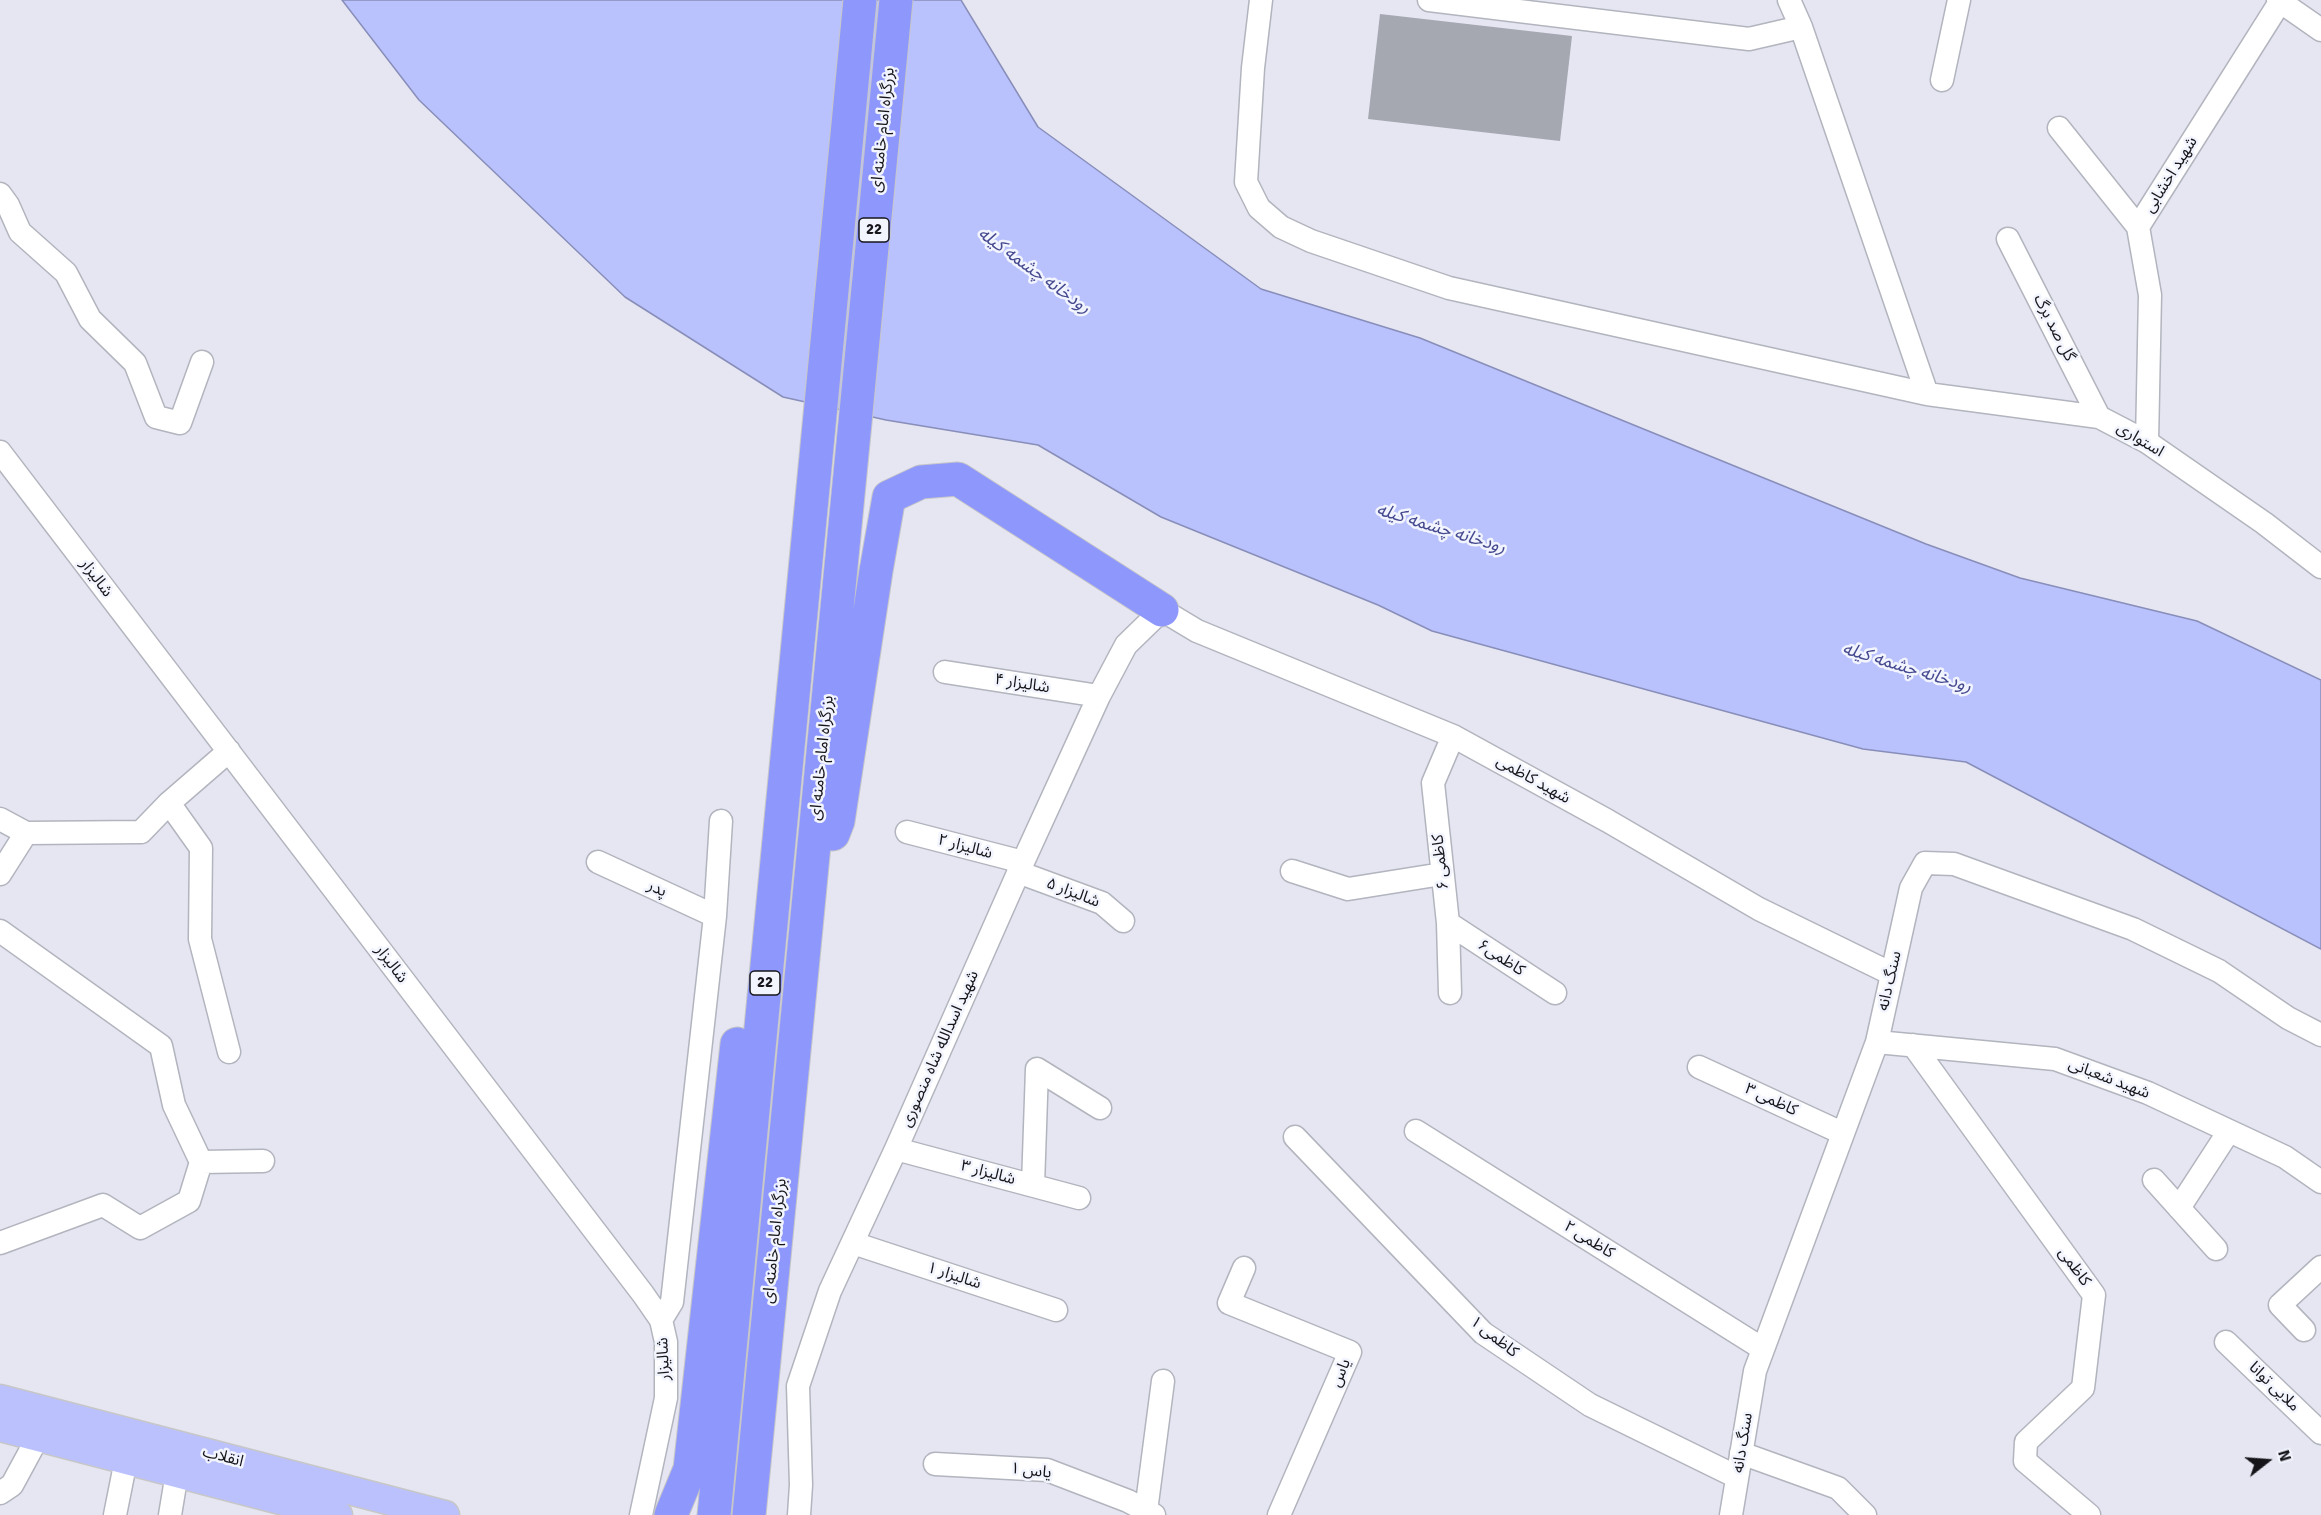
<!DOCTYPE html>
<html>
<head>
<meta charset="utf-8">
<style>
	body { margin:0 }
	#map { position:relative; width:2321px; height:1515px; overflow:hidden; background:#e5e6f1; font-family:Signika,sans-serif }
	canvas { display:block }
	.north { position:absolute; left:2237px; top:1431px; width:60px; height:60px; -webkit-text-stroke:4px #f2f4fe; paint-order:stroke; rotate:73deg; font-size:16px; font-weight:700; line-height:24px; text-align:center; color:#16161a }
	.north::after { content:''; display:block; margin:auto; width:21px; height:27px; background:#16161a; clip-path:polygon(50% 0,100% 100%,50% 72%,0 100%) }
</style>
</head>
<body>
<div id="map">
<canvas width="2321" height="1515"></canvas>
<div class="north">N</div>
</div>
<script>
const ctx = document.querySelector('canvas').getContext('2d');
ctx.lineJoin = 'round';
function paint(path, color) {
  ctx.fillStyle = color;
  ctx.fill(path, 'evenodd');
}
function toPath(rows) {
  const path = new Path2D();
  for (const r of rows) {
    path.moveTo(r[0], r[1]);
    for (let i = 2; i < r.length; i += 2) path.lineTo(r[i], r[i + 1]);
  }
  return path;
}
function trace(path, color, width, dash) {
  ctx.strokeStyle = color;
  ctx.lineWidth = width;
  ctx.lineCap = dash ? 'butt' : 'round';
  ctx.setLineDash(dash || []);
  ctx.stroke(path);
}
function label(font, color, halo, rows, align = 'center') {
  ctx.font = font + ' Signika,"Noto Sans Arabic",sans-serif';
  ctx.lineWidth = 5;
  ctx.setLineDash([]);
  ctx.textBaseline = 'middle';
  ctx.strokeStyle = halo;
  ctx.fillStyle = color;
  for (const [text, x, y, turn = 0] of rows) {
    ctx.save();
    ctx.translate(x, y);
    ctx.rotate((+turn || 0) * Math.PI / 180);
    ctx.textAlign = isNaN(turn) ? turn : align;
    if (halo) ctx.strokeText(text, 0, 0);
    ctx.fillText(text, 0, 0);
    ctx.restore();
  }
}
const water = toPath([
	[342,0,961,0,1038,127,1261,289,1420,338,1926,544,2020,578,2197,621,2321,680,2321,949,1966,762,1863,749,1432,631,1378,605,1161,517,1038,445,886,420,783,397,625,297,419,100,342,0]
]);
paint(water, '#b9c2fd');
trace(water, '#888eb9', 1.5);
paint(toPath([
	[1380,14,1572,36,1560,141,1368,119]
]), '#a5a7b1');
const minor = toPath([
	[1261,0,1253,68,1246,182,1259,208,1281,227,1311,241,1449,288,1927,394,2099,417,2147,442,2264,523,2321,567],
	[1429,0,1749,39,1801,27,1789,0],
	[2278,0,2321,30],
	[1801,27,1927,394],
	[1942,80,1959,0],
	[2059,128,2138,227],
	[0,194,8,205,20,232,66,273,90,319,135,363,156,417,180,423,202,362],
	[2008,239,2099,417],
	[2147,442,2150,295,2138,227,2280,2],
	[0,452,643,1294,661,1320,666,1342,666,1398,641,1515],
	[945,672,1099,696],
	[169,803,201,848,200,939,229,1052],
	[0,819,26,833],
	[907,832,1023,862],
	[598,862,715,916],
	[1292,871,1348,889,1442,874],
	[1018,872,1102,903,1123,921],
	[0,874,26,833,141,832,169,803,229,751],
	[1448,923,1555,993],
	[0,931,161,1046,174,1105,201,1162,189,1201,140,1228,103,1205,0,1243],
	[1450,993,1448,923,1433,783,1453,736],
	[1877,1042,2055,1059,2148,1093,2285,1157,2321,1182],
	[1913,1045,2094,1295,2083,1388,2026,1442,2025,1461,2089,1515],
	[1699,1067,1842,1133],
	[1416,1131,1763,1349],
	[1295,1137,1483,1333,1590,1405,1737,1477],
	[896,1149,1079,1198],
	[201,1162,263,1161],
	[2154,1180,2216,1249],
	[1033,1185,1037,1069,1100,1108],
	[2179,1208,2229,1131],
	[853,1243,1056,1310],
	[1244,1268,1229,1303,1350,1352,1279,1515],
	[661,1320,672,1302,715,916,721,821],
	[2304,1330,2280,1305,2321,1267],
	[2226,1342,2321,1433],
	[1741,1453,1838,1488,1865,1515],
	[935,1464,1047,1470,1128,1501,1154,1515],
	[0,1493,12,1485,38,1437],
	[1146,1511,1163,1381],
	[115,1515,126,1460],
	[170,1515,177,1473],
	[799,1515,801,1485,798,1386,830,1291,896,1149,1023,862,1099,696,1126,645,1162,610,1197,631,1453,736,1608,821,1759,909,1892,974],
	[1731,1515,1755,1371,1877,1042,1911,888,1925,863,1954,864,2133,929,2219,971,2288,1018,2321,1035]
]);
const major = toPath([
	[0,1399,445,1515],
	[0,1427,338,1515]
]);
const highway = toPath([
	[833,834,838,821,876,571,889,497,921,482,958,479,1162,610],
	[671,1515,690,1469,737,1044],
	[714,1515,860,0],
	[749,1515,896,0]
]);
trace(minor, '#b2b4be', 25);
trace(major, '#c7c7c8', 31);
trace(highway, '#c7c7c8', 35);
trace(minor, '#fff', 22);
trace(major, '#bbc1fd', 28);
trace(highway, '#8e97fc', 33);
for (const [x, y, w] of [
	[874,230,30],
	[765,983,30]
]) {
  const box = new Path2D();
  box.roundRect(x - w / 2, y - 12, w, 24, 4.5);
  ctx.fillStyle = '#f2f4fe';
  ctx.fill(box);
  trace(box, '#16161a', 1.5);
}
label('bold 15px', '#16161a', null, [
	["22",874,230],
	["22",765,983]
]);
label('16px', '#16161a', '#f2f4fe', [
	["بزرگراه امام خامنه ای",883,130,-84],
	["شهید اخشابی",2171,175,-58],
	["گل صد برگ",2054,328,63],
	["استواری",2140,440,31],
	["شالیزار",96,578,53],
	["شالیزار ۴",1022,684,9],
	["بزرگراه امام خامنه ای",822,758,-84],
	["شهید کاظمی",1533,780,29],
	["شالیزار ۲",965,847,15],
	["کاظمی ۶",1441,862,-96],
	["پدر",657,889,25],
	["شالیزار ۵",1073,893,21],
	["کاظمی۶",1501,958,33],
	["شالیزار",391,964,53],
	["سنگ دانه",1890,981,-77],
	["شهید اسدالله شاه منصوری",940,1049,-66],
	["شهید شعبانی",2109,1079,21],
	["کاظمی ۳",1771,1100,25],
	["شالیزار ۳",988,1173,15],
	["کاظمی ۲",1589,1240,32],
	["بزرگراه امام خامنه ای",775,1241,-84],
	["کاظمی",2074,1267,54],
	["شالیزار ۱",954,1276,18],
	["کاظمی ۱",1494,1337,38],
	["شالیزار",664,1359,-93],
	["یاس",1341,1373,-67],
	["ملایی توانا",2274,1387,44],
	["سنگ دانه",1743,1443,-81],
	["انقلاب",223,1457,15],
	["یاس ۱",1031,1471,7]
]);
label('italic 18px', '#45498f', '#f2f4fe', [
	["رودخانه چشمه کیله",1034,271,36],
	["رودخانه چشمه کیله",1441,529,17],
	["رودخانه چشمه کیله",1907,668,17]
]);
</script>
</body>
</html>
